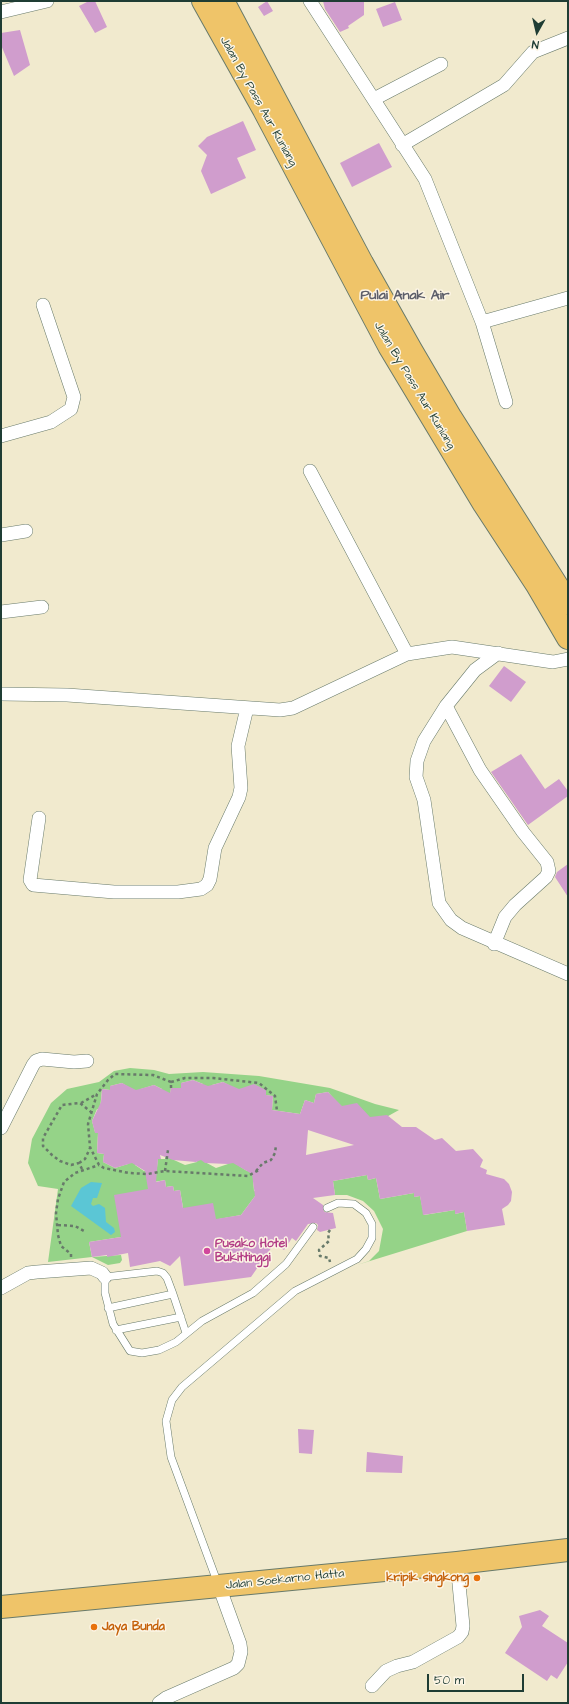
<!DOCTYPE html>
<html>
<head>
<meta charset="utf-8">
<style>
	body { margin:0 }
	#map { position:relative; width:569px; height:1704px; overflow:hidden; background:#f1eace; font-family:"Architects Daughter",sans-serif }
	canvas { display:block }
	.frame { position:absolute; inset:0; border:2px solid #1f3d34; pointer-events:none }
	.north { position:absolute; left:517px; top:12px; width:40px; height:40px; -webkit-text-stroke:3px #fcf5e5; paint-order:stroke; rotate:188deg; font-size:11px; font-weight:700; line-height:16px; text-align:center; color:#1f3d34 }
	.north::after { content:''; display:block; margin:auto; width:14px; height:18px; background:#1f3d34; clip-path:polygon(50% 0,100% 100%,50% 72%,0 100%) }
	.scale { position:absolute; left:427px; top:1674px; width:97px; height:18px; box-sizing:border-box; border:2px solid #1f3d34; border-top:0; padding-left:5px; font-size:12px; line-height:14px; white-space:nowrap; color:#1f3d34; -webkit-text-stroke:3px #fcf5e5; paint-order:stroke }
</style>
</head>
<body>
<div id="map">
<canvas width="569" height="1704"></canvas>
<div class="frame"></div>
<div class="north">N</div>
<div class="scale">50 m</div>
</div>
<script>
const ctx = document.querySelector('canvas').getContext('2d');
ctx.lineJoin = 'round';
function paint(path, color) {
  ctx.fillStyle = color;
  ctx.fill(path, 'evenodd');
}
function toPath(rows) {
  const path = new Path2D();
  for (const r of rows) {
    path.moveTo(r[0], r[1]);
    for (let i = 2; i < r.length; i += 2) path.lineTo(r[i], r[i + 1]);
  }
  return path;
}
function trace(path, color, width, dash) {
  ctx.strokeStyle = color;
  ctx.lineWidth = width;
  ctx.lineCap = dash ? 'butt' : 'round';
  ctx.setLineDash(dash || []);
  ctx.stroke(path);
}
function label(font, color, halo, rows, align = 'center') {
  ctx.font = font + ' "Architects Daughter",sans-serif';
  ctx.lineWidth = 3;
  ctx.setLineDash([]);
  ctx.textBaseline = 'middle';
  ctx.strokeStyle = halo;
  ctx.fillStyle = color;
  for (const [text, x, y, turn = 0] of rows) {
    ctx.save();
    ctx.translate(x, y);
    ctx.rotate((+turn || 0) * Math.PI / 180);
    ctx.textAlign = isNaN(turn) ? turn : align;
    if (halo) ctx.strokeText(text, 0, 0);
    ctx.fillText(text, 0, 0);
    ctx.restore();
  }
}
paint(toPath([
	[130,1068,154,1070,169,1074,203,1072,259,1076,330,1088,375,1104,399,1110,372,1125,342,1112,337,1102,328,1092,316,1094,314,1103,305,1100,300,1114,272,1110,273,1096,243,1093,223,1082,212,1085,211,1090,203,1089,203,1084,193,1080,181,1083,181,1088,171,1088,170,1095,162,1094,162,1089,154,1085,141,1089,140,1095,122,1083,110,1086,110,1090,102,1089,100,1110,97,1109,92,1121,95,1132,98,1133,97,1153,104,1154,103,1162,115,1168,128,1164,128,1156,135,1157,135,1165,144,1171,157,1167,158,1159,165,1159,166,1150,174,1150,174,1160,185,1165,197,1162,198,1154,205,1162,216,1168,228,1164,229,1156,236,1164,247,1171,263,1165,253,1179,254,1191,258,1192,241,1215,186,1225,180,1190,174,1191,173,1186,166,1187,165,1180,148,1183,148,1189,121,1237,89,1242,92,1257,121,1255,122,1260,120,1263,108,1265,92,1257,48,1262,58,1189,38,1186,28,1163,32,1139,51,1103,67,1089,99,1082,114,1071],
	[367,1175,368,1180,376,1178,380,1199,414,1193,414,1197,420,1196,424,1215,455,1210,455,1214,464,1212,467,1231,357,1265,369,1261,379,1251,383,1229,374,1211,363,1201,347,1195,335,1195,333,1181]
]), '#95d388');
paint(toPath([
	[91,1182,102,1183,97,1198,93,1198,91,1204,93,1206,99,1204,105,1208,106,1222,114,1228,115,1232,111,1235,71,1206,81,1188]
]), '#5bc6d5');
paint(toPath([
	[89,1,95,1,107,27,95,33,79,6],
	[267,1,273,11,264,16,258,7],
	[323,1,364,1,364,15,348,26,349,28,340,32,325,9],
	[395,2,402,20,383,27,376,9],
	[20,30,30,65,14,76,1,45,1,33],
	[243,121,256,150,237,158,246,178,211,194,201,171,207,155,198,146,207,137],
	[379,143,392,167,352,187,340,163],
	[504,666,526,682,511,702,489,686],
	[521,754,545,789,559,779,568,791,568,796,528,825,491,772],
	[568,864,568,897,555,877,557,872],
	[193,1080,208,1086,223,1082,239,1089,254,1084,266,1090,266,1095,273,1096,272,1110,300,1114,305,1100,314,1103,316,1094,328,1092,342,1106,357,1103,370,1117,387,1115,402,1127,416,1127,435,1140,442,1138,456,1151,473,1149,483,1160,480,1167,487,1170,486,1174,504,1179,509,1184,512,1192,511,1201,508,1205,502,1209,505,1225,467,1231,464,1212,455,1214,455,1210,423,1215,420,1196,414,1197,414,1193,380,1199,376,1178,368,1180,367,1175,333,1181,335,1195,313,1198,323,1205,324,1212,333,1213,336,1228,320,1232,317,1230,318,1225,316,1223,308,1224,296,1241,292,1238,284,1250,274,1244,251,1277,184,1286,180,1256,170,1266,160,1261,130,1267,128,1253,107,1257,107,1255,92,1257,89,1242,121,1237,114,1195,148,1189,145,1171,132,1163,115,1168,103,1162,104,1154,97,1153,98,1133,95,1133,92,1121,101,1102,102,1089,110,1090,110,1086,122,1083,136,1090,154,1085,170,1093,171,1088,181,1088,181,1083],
	[308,1130,354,1145,306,1155],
	[160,1155,173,1160,196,1162,201,1160,205,1163,228,1164,233,1163,252,1174,255,1196,241,1215,216,1219,213,1203,183,1208,180,1190,174,1191,173,1186,166,1187,165,1180,156,1182,158,1159,161,1159],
	[298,1429,314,1430,312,1454,299,1453],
	[367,1452,403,1456,402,1473,366,1472],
	[540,1610,549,1616,542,1626,568,1643,568,1662,557,1679,551,1675,547,1681,505,1653,522,1627,519,1616]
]), '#d09dcd');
const lane = toPath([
	[108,1308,173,1294],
	[116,1330,181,1317],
	[186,1333,173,1294,167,1278,163,1273,157,1271,105,1277,105,1293,113,1324,130,1351,142,1353,159,1350,176,1342,202,1321,253,1293,286,1264,313,1227],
	[218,1584,171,1457,166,1421,172,1400,182,1387,295,1291,357,1259,366,1249,372,1238,372,1224,366,1213,354,1204,338,1203,327,1208]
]);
const street = toPath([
	[310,1,425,179,482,322,506,402],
	[1,12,47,1],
	[374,99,441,64],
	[402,145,504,85,533,52,568,38],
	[482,322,568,298],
	[1,436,51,422,71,409,74,397,43,305],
	[310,471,407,654],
	[1,535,26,531],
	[1,612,42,607],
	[498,653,475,670,446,706,424,741,417,761,416,777,424,800,439,903,451,920,462,928,568,974],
	[1,694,67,695,280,710,293,708,407,654,452,647,553,662,568,659],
	[446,706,480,770,523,832,547,862,549,871,546,877,515,905,505,917,494,944],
	[39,818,30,880,33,885,114,892,178,892,201,889,207,885,210,879,215,848,239,797,241,788,238,746,247,708],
	[1,1128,33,1065,36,1061,42,1059,74,1062,87,1061],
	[1,1288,28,1273,37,1272,91,1268,102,1273,105,1277],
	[372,1686,386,1671,397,1666,413,1662,458,1637,462,1632,463,1626,457,1563],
	[159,1703,166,1698,234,1668,238,1664,241,1652,240,1644,219,1586]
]);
const highway = toPath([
	[203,1,264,110,389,346,484,504,537,585,568,638],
	[223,1,362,263,411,350,451,418,568,603],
	[1,1607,457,1563,568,1550]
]);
trace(lane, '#687a6a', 8);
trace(street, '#687a6a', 14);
trace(highway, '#687a6a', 24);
trace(toPath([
	[171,1082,185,1078,213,1078,259,1083,275,1096,277,1111],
	[171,1088,171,1082,153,1075,115,1074,108,1080,97,1094,88,1124,90,1147,99,1165,104,1168,129,1173,148,1174,165,1171,248,1176,259,1170],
	[81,1103,97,1094],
	[79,1163,85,1159,90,1148],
	[82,1169,79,1163,71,1165,60,1161,52,1155,43,1146,43,1138,62,1105,80,1103,91,1112],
	[165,1171,168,1150],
	[256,1171,263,1163,271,1160,275,1153,276,1145],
	[58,1225,75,1226,84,1231],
	[330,1230,328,1233,329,1241,319,1250,320,1256,329,1258,330,1262],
	[71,1257,71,1254,61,1246,58,1235,56,1213,58,1199,64,1182,75,1173,99,1165]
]), '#687a6a', 2.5, [3, 3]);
trace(lane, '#fff', 7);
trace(street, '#fff', 13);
trace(highway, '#efc469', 22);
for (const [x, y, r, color] of [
	[207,1251,4,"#d1479c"],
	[477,1578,4,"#e8710a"],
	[94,1627,4,"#e8710a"]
]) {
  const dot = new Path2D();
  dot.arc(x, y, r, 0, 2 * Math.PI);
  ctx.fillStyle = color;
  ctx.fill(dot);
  trace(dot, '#fcf5e5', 1.5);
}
label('12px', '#1f3d34', '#fcf5e5', [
	["Jalan By Pass Aur Kuniang",258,102,61],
	["Jalan By Pass Aur Kuniang",414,386,59],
	["Jalan Soekarno Hatta",285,1580,-6]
]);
label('bold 12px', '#b23c85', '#fcf5e5', [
	["Pusako Hotel",215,1244],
	["Bukittinggi",215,1258]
], 'left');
label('bold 12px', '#c56008', '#fcf5e5', [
	["kripik singkong",469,1578],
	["Jaya Bunda",102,1627,"left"]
], 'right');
label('bold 14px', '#5d5f6a', '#fcf5e5', [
	["Pulai Anak Air",405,296]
]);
</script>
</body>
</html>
